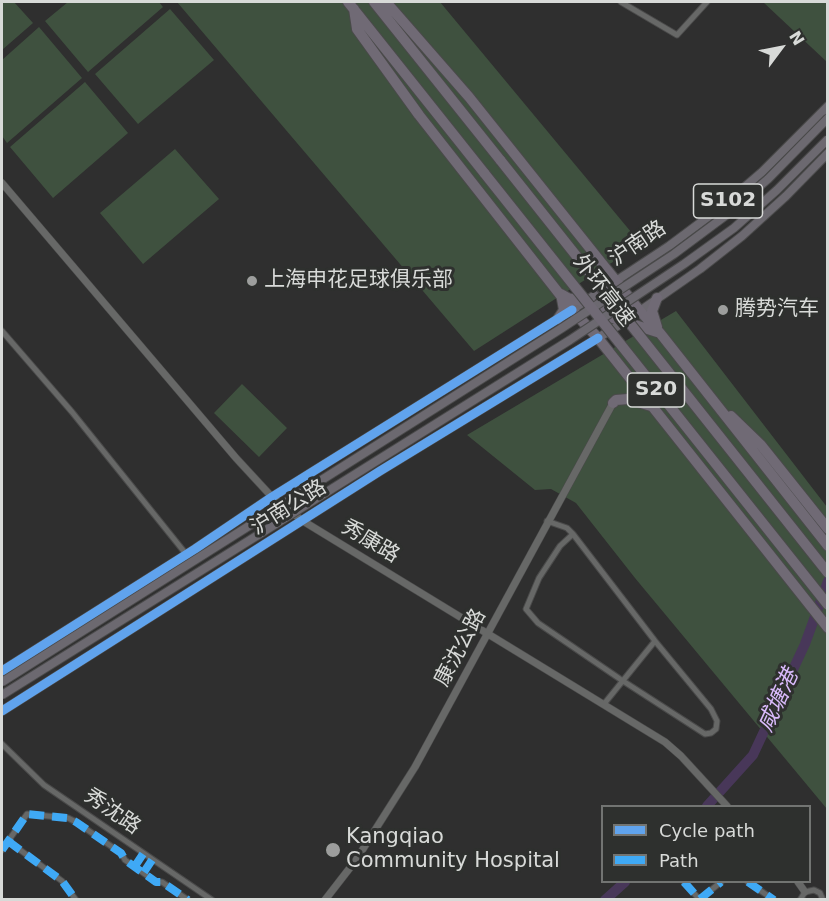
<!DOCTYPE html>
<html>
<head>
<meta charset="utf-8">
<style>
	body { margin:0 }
	#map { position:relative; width:829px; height:901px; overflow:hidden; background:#2f2f2f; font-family:"DejaVu Sans",sans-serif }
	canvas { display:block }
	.frame { position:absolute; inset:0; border:3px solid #d8dad8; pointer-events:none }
	.legend { position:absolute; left:601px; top:805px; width:210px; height:78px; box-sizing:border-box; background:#2e302e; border:2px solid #727472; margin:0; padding:8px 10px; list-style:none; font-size:18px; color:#d8dad8 }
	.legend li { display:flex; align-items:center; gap:12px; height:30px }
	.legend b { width:30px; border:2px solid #727472 }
	.north { position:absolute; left:751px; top:18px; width:60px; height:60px; -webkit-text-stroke:4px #2e302e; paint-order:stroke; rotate:58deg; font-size:16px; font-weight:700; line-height:24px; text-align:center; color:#d8dad8 }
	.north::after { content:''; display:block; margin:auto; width:21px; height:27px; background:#d8dad8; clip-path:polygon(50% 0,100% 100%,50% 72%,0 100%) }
</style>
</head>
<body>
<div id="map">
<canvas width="829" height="901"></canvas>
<div class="frame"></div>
<ul class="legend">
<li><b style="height:8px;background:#60a3ed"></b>Cycle path</li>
<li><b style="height:8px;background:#3fa9f5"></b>Path</li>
</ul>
<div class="north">N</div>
</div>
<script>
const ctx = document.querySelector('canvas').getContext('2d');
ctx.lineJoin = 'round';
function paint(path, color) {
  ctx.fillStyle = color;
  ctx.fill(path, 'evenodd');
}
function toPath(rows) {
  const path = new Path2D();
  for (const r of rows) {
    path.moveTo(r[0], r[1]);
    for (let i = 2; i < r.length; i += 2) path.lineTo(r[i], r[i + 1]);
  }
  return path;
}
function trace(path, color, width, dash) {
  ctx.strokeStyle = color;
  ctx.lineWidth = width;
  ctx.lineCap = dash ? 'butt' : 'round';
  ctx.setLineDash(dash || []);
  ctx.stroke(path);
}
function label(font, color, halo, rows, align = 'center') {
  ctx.font = font + ' "DejaVu Sans","Noto Sans SC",sans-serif';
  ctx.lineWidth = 6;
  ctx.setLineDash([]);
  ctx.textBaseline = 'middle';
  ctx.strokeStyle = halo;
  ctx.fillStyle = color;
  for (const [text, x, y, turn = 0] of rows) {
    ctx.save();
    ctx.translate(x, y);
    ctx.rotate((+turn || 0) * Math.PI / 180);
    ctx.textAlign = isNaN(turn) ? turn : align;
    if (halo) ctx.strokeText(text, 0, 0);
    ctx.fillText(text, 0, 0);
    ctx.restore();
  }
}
paint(toPath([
	[2,2,14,2,33,23,2,50],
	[68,2,159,2,163,7,88,72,45,21],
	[177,2,440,2,641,244,474,351],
	[763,2,827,2,827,62],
	[170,9,214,60,138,124,95,74],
	[39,27,82,78,7,143,2,136,2,60],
	[85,82,128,133,53,198,10,147],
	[175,149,219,199,143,264,100,213],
	[676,311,827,507,827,809,635,578,576,503,551,489,535,490,467,435],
	[242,384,287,428,259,457,214,413]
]), '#3f513f');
trace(toPath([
	[707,806,753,755,805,644,828,581],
	[605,900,625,882]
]), '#483759', 10);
const minor = toPath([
	[621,2,677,35,707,2],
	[2,331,72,412,186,554],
	[547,521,567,528,573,534,560,546,539,578,526,609,538,623,620,679,705,734,711,733,716,729,717,721,711,709,655,641,573,534],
	[604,704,655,641],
	[2,744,44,785,212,900],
	[8,841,62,881,76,900],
	[2,850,27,814,68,818,76,822,121,853,125,860,156,882,162,882,188,900],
	[684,882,700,900],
	[748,882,774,900],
	[700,899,721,882],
	[800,900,805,892,814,890,820,893,823,900]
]);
const tertiary = toPath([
	[2,183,236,458,272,497,303,521,665,742,681,756,727,806],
	[798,882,805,892],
	[325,900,356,860,415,767,613,403]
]);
const primary = toPath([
	[2,671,195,549,272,497,572,310,669,246,720,208,762,172,828,106],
	[2,711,380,471,624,322,700,269,742,236,786,196,828,153]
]);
const motorway = toPath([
	[348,2,485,174],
	[374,2,501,161],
	[386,2,469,97,640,311,660,333,828,546],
	[354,9,357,29,419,115,572,310,598,338,828,628],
	[561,294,568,298,613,309,640,311],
	[597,313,657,332],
	[558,319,564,310,562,299],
	[657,327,652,311,657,298],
	[613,403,616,400,628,399,651,406],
	[731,416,761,445,828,529]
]);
trace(minor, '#4a4a4a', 7);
trace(tertiary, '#4a4a4a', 8);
trace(primary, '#4a4a4a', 10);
trace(motorway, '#4a4a4a', 12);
trace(minor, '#676867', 5);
trace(tertiary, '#676867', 7);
trace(primary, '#6c6970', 8);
trace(motorway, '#706a75', 10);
const primaryBridge = toPath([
	[2,682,562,328,674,254,725,216,768,179,828,118],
	[2,695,570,340,684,264,734,228,777,190,828,139]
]);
const motorwayBridge = toPath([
	[501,161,828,573],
	[485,174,828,605]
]);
trace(primaryBridge, '#4a4a4a', 10, []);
trace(motorwayBridge, '#4a4a4a', 12, []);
trace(primaryBridge, '#6c6970', 8);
trace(motorwayBridge, '#706a75', 10);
trace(toPath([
	[8,841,62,881,76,900],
	[2,850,27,814,68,818,76,822,121,853,125,860,156,882,162,882,188,900],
	[135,866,143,854],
	[144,872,152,860],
	[684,882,700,900],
	[748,882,774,900],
	[700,899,721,882]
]), '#3fa9f5', 8, [15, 8]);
trace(toPath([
	[2,671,195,549,272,497,572,310],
	[2,711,380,471,598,338]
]), '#60a3ed', 9);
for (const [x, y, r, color] of [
	[252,281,6,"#9d9e9d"],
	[723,310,6,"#9d9e9d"],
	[333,850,8,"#9d9e9d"]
]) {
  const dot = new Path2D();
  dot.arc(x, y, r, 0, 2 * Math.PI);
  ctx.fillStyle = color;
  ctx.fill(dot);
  trace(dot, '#2e302e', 2);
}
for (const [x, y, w] of [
	[728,201,69],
	[656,390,57]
]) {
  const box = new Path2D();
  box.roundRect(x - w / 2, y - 17, w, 34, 4.5);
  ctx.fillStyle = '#2e302e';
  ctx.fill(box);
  trace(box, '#d8dad8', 1.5);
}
label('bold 20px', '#d8dad8', null, [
	["S102",728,201],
	["S20",656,390]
]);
label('21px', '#d8dad8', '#2e302e', [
	["沪南路",638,244,-34],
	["外环高速",603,291,52],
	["沪南公路",289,508,-32],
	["秀康路",370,542,31],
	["康沈公路",461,648,-62],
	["秀沈路",112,812,35]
]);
label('21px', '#d8dad8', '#2e302e', [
	["上海申花足球俱乐部",264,281],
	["腾势汽车",735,310],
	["Kangqiao",346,838],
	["Community Hospital",346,862]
], 'left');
label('italic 22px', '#d9bafb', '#2e302e', [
	["咸塘港",779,701,-65]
]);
</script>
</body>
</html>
